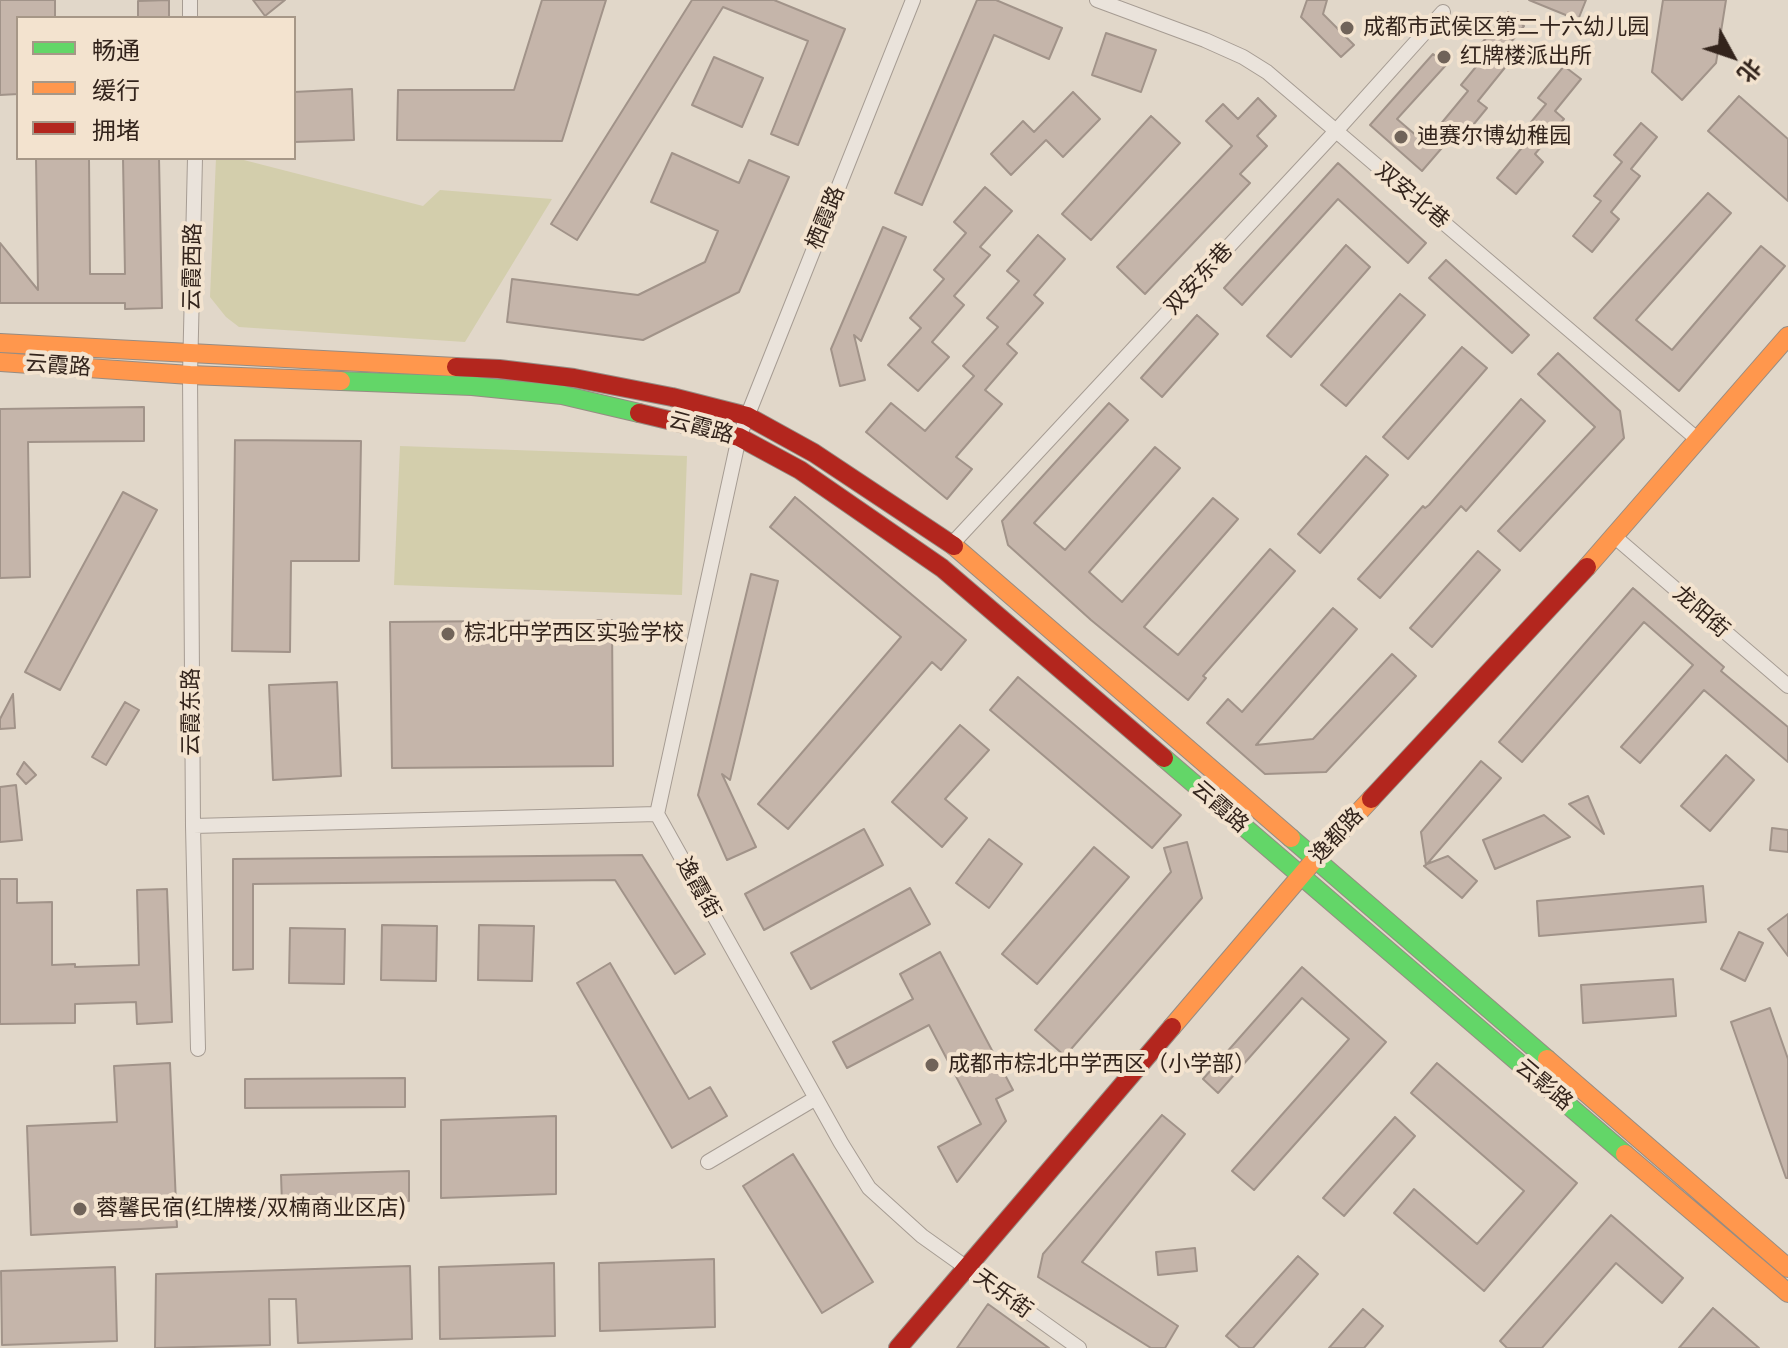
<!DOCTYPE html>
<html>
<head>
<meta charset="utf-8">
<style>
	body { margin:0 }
	#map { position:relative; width:1788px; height:1348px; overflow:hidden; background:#e1d7c9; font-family:Literata,"Noto Sans SC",serif }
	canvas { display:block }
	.legend { position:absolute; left:16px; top:16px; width:280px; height:144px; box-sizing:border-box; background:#f3e3cf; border:2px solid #a69787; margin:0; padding:10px 14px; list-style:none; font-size:24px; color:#33241c }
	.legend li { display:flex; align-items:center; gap:16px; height:40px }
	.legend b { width:40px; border:2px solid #a69787 }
	.north { position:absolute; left:1692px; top:16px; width:80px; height:80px; -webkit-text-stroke:6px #f3e3cf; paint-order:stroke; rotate:130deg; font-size:22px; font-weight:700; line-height:32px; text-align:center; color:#33241c }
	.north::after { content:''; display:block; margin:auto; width:28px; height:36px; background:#33241c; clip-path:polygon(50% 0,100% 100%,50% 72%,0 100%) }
</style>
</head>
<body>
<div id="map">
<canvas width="1788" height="1348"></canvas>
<ul class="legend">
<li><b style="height:10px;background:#63d668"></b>畅通</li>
<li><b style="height:10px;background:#ff974d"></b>缓行</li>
<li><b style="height:10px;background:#b3261e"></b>拥堵</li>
</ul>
<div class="north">北</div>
</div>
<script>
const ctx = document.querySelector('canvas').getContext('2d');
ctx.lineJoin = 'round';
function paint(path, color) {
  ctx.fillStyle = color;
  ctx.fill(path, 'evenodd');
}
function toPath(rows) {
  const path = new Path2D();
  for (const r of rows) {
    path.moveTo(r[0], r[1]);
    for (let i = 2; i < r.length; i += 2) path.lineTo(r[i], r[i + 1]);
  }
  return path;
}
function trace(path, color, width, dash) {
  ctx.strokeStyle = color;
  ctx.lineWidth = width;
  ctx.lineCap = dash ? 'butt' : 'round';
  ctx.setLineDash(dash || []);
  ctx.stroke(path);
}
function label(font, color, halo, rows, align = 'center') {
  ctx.font = font + ' Literata,"Noto Sans SC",serif';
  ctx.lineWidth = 8;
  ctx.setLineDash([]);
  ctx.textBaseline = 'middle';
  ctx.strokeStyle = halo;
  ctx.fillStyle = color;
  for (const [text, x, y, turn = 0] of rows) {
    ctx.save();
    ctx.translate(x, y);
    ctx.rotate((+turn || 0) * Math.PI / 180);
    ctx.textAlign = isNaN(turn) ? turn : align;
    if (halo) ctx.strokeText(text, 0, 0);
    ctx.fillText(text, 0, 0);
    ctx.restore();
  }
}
paint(toPath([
	[216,158,236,158,423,206,440,190,552,199,465,342,239,327,226,317,210,297],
	[400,446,687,456,682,595,394,585]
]), '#d3ceac');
const building = toPath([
	[0,0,55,0,55,18,18,18,18,94,0,95,0,0],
	[169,0,169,18,138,18,138,1,169,0],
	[253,0,285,0,265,16,253,0],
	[542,0,606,0,562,141,397,140,398,90,514,90,542,0],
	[692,0,774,0,845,29,798,145,771,134,808,41,723,7,577,240,551,224,692,0],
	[977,0,996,0,1062,28,1049,59,994,35,922,205,895,193,977,0],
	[1307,0,1327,0,1323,14,1354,45,1341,57,1301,17,1307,0],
	[1529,0,1586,0,1578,20,1529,0],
	[1663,0,1726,0,1716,63,1682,100,1652,72,1663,0],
	[1508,12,1524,26,1498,58,1507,65,1478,101,1487,108,1460,141,1453,135,1422,171,1370,125,1433,54,1446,65,1397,119,1425,143,1468,91,1461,85,1489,51,1481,44,1508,12],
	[1106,33,1156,50,1141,92,1092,75,1106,33],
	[714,57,763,78,742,127,692,105,714,57],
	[1564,66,1581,79,1555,111,1564,119,1535,154,1543,162,1516,194,1497,178,1525,144,1518,138,1546,104,1538,98,1564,66],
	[352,89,354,140,294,142,294,92,352,89],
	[1073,92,1100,119,1063,157,1046,140,1011,175,991,154,1023,121,1034,132,1073,92],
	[1739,96,1788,139,1788,201,1708,131,1739,96],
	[1258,98,1276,116,1257,136,1267,146,1240,174,1250,183,1145,294,1117,267,1232,146,1206,121,1223,104,1238,119,1258,98],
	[1151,116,1180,143,1091,240,1062,214,1151,116],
	[1641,123,1657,137,1631,169,1640,176,1611,212,1619,219,1592,252,1573,236,1601,201,1594,196,1622,162,1614,155,1641,123],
	[672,153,739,183,749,160,789,177,739,292,643,340,507,322,512,279,638,295,705,262,718,231,651,202,672,153],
	[36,158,89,158,90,274,125,274,123,158,159,158,162,308,125,309,125,303,0,303,0,243,38,290,36,158],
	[1338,163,1426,243,1408,263,1338,199,1242,305,1224,288,1338,163],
	[985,187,1012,211,980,247,990,255,954,296,964,305,932,342,949,357,918,391,888,365,921,328,910,318,944,279,934,270,966,233,954,222,985,187],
	[1708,193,1731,213,1636,320,1672,350,1761,246,1785,266,1679,391,1594,318,1708,193],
	[883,227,906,237,861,341,854,335,865,380,840,386,831,349,883,227],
	[1038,235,1065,259,1034,295,1043,303,1007,344,1017,353,985,390,1002,404,956,457,972,469,947,499,866,432,891,403,925,431,974,376,963,366,998,327,987,318,1019,281,1007,271,1038,235],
	[1346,245,1370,267,1291,357,1267,336,1346,245],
	[1446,260,1529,335,1512,353,1429,278,1446,260],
	[1400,294,1425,315,1346,406,1321,385,1400,294],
	[1197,315,1218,334,1162,397,1141,378,1197,315],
	[1462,347,1487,368,1408,459,1383,437,1462,347],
	[1558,353,1620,411,1624,438,1520,551,1498,531,1595,427,1538,374,1558,353],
	[1521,399,1545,421,1466,511,1461,506,1380,598,1358,579,1423,506,1425,508,1429,505,1521,399],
	[1109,403,1128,420,1034,523,1065,550,1155,447,1180,468,1089,572,1122,602,1213,498,1238,519,1144,627,1178,655,1270,549,1295,571,1203,676,1206,678,1188,700,1091,620,1008,545,1002,521,1109,403],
	[144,407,144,441,28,442,30,577,0,578,0,409,144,407],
	[235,440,361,441,359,561,291,561,290,652,232,651,235,440],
	[1366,456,1388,475,1320,553,1298,534,1366,456],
	[123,492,157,510,60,690,25,672,123,492],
	[795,497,966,640,941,670,932,662,788,829,758,804,901,637,770,527,795,497],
	[1478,551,1500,570,1432,647,1410,628,1478,551],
	[751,574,778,581,730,780,722,774,756,847,727,860,698,795,751,574],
	[1633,588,1724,667,1721,671,1788,727,1788,762,1704,690,1640,763,1621,747,1693,665,1644,622,1522,762,1499,742,1633,588],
	[1333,608,1357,629,1256,745,1313,739,1392,654,1416,676,1326,772,1265,774,1207,723,1228,699,1242,712,1333,608],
	[612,620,613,766,392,768,390,622,612,620],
	[1018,677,1181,815,1152,848,990,710,1018,677],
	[337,682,341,776,273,780,269,685,337,682],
	[13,694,15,728,0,729,0,719,13,694],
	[125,702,139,710,106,765,92,757,125,702],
	[960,725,989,750,945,799,967,818,942,847,892,802,960,725],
	[1726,755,1754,780,1710,831,1681,806,1726,755],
	[1481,761,1501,778,1427,864,1448,856,1477,881,1462,898,1424,866,1426,865,1421,832,1481,761],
	[24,762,36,775,26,784,17,774,24,762],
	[16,785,22,840,0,842,0,787,16,785],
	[1588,796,1604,834,1569,804,1588,796],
	[1544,815,1570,837,1495,869,1483,840,1544,815],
	[1772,828,1788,830,1788,852,1770,850,1772,828],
	[864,829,883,865,764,930,745,894,864,829],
	[989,839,1022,864,989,908,956,883,989,839],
	[1187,842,1202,898,1065,1056,1035,1030,1171,872,1164,848,1187,842],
	[1094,847,1129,877,1037,984,1002,954,1094,847],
	[642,855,705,954,675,974,615,880,253,884,253,969,233,970,233,859,642,855],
	[0,879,17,879,17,903,52,902,52,965,75,964,75,967,139,965,137,890,167,889,172,1022,137,1024,136,1002,75,1004,75,1023,0,1024,0,879],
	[1703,886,1706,922,1539,936,1537,901,1703,886],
	[910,888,930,924,811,989,791,953,910,888],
	[1788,914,1788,956,1768,929,1788,914],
	[382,925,437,926,436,981,381,980,382,925],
	[479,925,534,926,532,981,478,980,479,925],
	[290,928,345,929,344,984,289,983,290,928],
	[1739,932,1763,943,1745,981,1721,969,1739,932],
	[940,952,1013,1090,996,1099,1006,1121,957,1182,938,1147,981,1124,929,1025,847,1068,833,1042,913,999,900,974,940,952],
	[610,963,689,1099,710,1087,727,1116,672,1148,577,983,610,963],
	[1302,967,1386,1042,1254,1190,1232,1171,1349,1039,1302,998,1218,1093,1203,1079,1302,967],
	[1673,979,1676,1016,1583,1023,1581,985,1673,979],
	[1770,1008,1788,1059,1788,1178,1786,1178,1731,1022,1770,1008],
	[170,1063,177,1227,31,1235,27,1126,117,1122,114,1066,170,1063],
	[1437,1063,1577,1183,1484,1291,1394,1213,1414,1189,1477,1244,1524,1191,1411,1093,1437,1063],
	[405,1078,405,1107,245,1108,245,1079,405,1078],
	[1162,1115,1185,1134,1082,1262,1178,1326,1165,1348,1151,1348,1038,1277,1043,1254,1162,1115],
	[556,1116,556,1194,441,1198,441,1120,556,1116],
	[1395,1117,1415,1136,1344,1216,1323,1198,1395,1117],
	[793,1154,873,1282,822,1313,743,1186,793,1154],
	[409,1171,409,1201,282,1204,281,1175,409,1171],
	[1611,1215,1683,1278,1662,1303,1616,1263,1542,1348,1507,1348,1500,1341,1611,1215],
	[1195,1248,1197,1271,1158,1275,1156,1252,1195,1248],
	[1298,1256,1318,1274,1253,1348,1240,1348,1226,1336,1298,1256],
	[714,1259,715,1327,600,1331,599,1263,714,1259],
	[554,1263,555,1336,440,1339,439,1267,554,1263],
	[410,1266,412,1339,298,1343,296,1299,269,1299,270,1345,155,1348,156,1274,410,1266],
	[115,1267,117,1341,2,1345,1,1271,115,1267],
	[988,1304,1049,1348,957,1348,988,1304],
	[1713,1308,1759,1348,1679,1348,1713,1308],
	[1363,1309,1383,1326,1364,1348,1329,1348,1363,1309]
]);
paint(building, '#c5b5aa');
trace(building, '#a19389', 2);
const street = toPath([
	[190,0,190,18],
	[913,0,739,437,657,814,841,1143,869,1188,922,1236,1079,1348],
	[1097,0,1205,40,1243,57,1267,72,1697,439],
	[195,158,190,375,193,826,198,1049],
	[1615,537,1788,686],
	[952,544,1336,131,1443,12],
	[193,826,657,814],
	[708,1162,816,1098]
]);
const fast = toPath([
	[341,381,472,386,562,395,639,413],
	[1164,758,1625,1154],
	[1291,838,1547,1059]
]);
const slow = toPath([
	[0,343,456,367],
	[0,362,190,375,341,381],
	[954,546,1291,838],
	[1587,567,1788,336],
	[1172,1027,1316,858,1371,799],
	[1547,1059,1788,1268],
	[1625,1154,1788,1293]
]);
const jam = toPath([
	[456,367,499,369,574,378,672,397,747,416,814,453,954,546],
	[639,413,739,437,800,470,942,568,1164,758],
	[1371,799,1587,567],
	[898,1348,1172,1027]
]);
trace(street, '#a69c93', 16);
trace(fast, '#968c83', 20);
trace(slow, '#968c83', 20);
trace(jam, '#968c83', 20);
trace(street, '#eae3db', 14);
trace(fast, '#63d668', 18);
trace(slow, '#ff974d', 18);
trace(jam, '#b3261e', 18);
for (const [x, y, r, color] of [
	[1347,28,8,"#706359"],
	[1444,57,8,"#706359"],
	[1401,137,8,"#706359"],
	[448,634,8,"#706359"],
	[932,1065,8,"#706359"],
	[80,1209,8,"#706359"]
]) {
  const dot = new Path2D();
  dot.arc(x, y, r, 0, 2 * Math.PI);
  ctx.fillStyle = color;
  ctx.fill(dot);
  trace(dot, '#f3e3cf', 3);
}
label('22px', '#33241c', '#f3e3cf', [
	["成都市武侯区第二十六幼儿园",1363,28],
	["红牌楼派出所",1460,57],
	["迪赛尔博幼稚园",1417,137],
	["棕北中学西区实验学校",464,634],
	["成都市棕北中学西区（小学部）",948,1065],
	["蓉馨民宿(红牌楼/双楠商业区店)",96,1209]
], 'left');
label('22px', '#33241c', '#f3e3cf', [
	["双安北巷",1412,196,40],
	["栖霞路",826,218,-68],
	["云霞西路",193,267,-89],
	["双安东巷",1199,279,-47],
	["云霞路",58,366,4],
	["云霞路",701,428,15],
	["龙阳街",1701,612,41],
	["云霞东路",192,712,-90],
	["云霞路",1220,807,41],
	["逸都路",1337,836,-47],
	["逸霞街",698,888,61],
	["云影路",1544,1085,40],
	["天乐街",1003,1294,36]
]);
</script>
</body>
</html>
